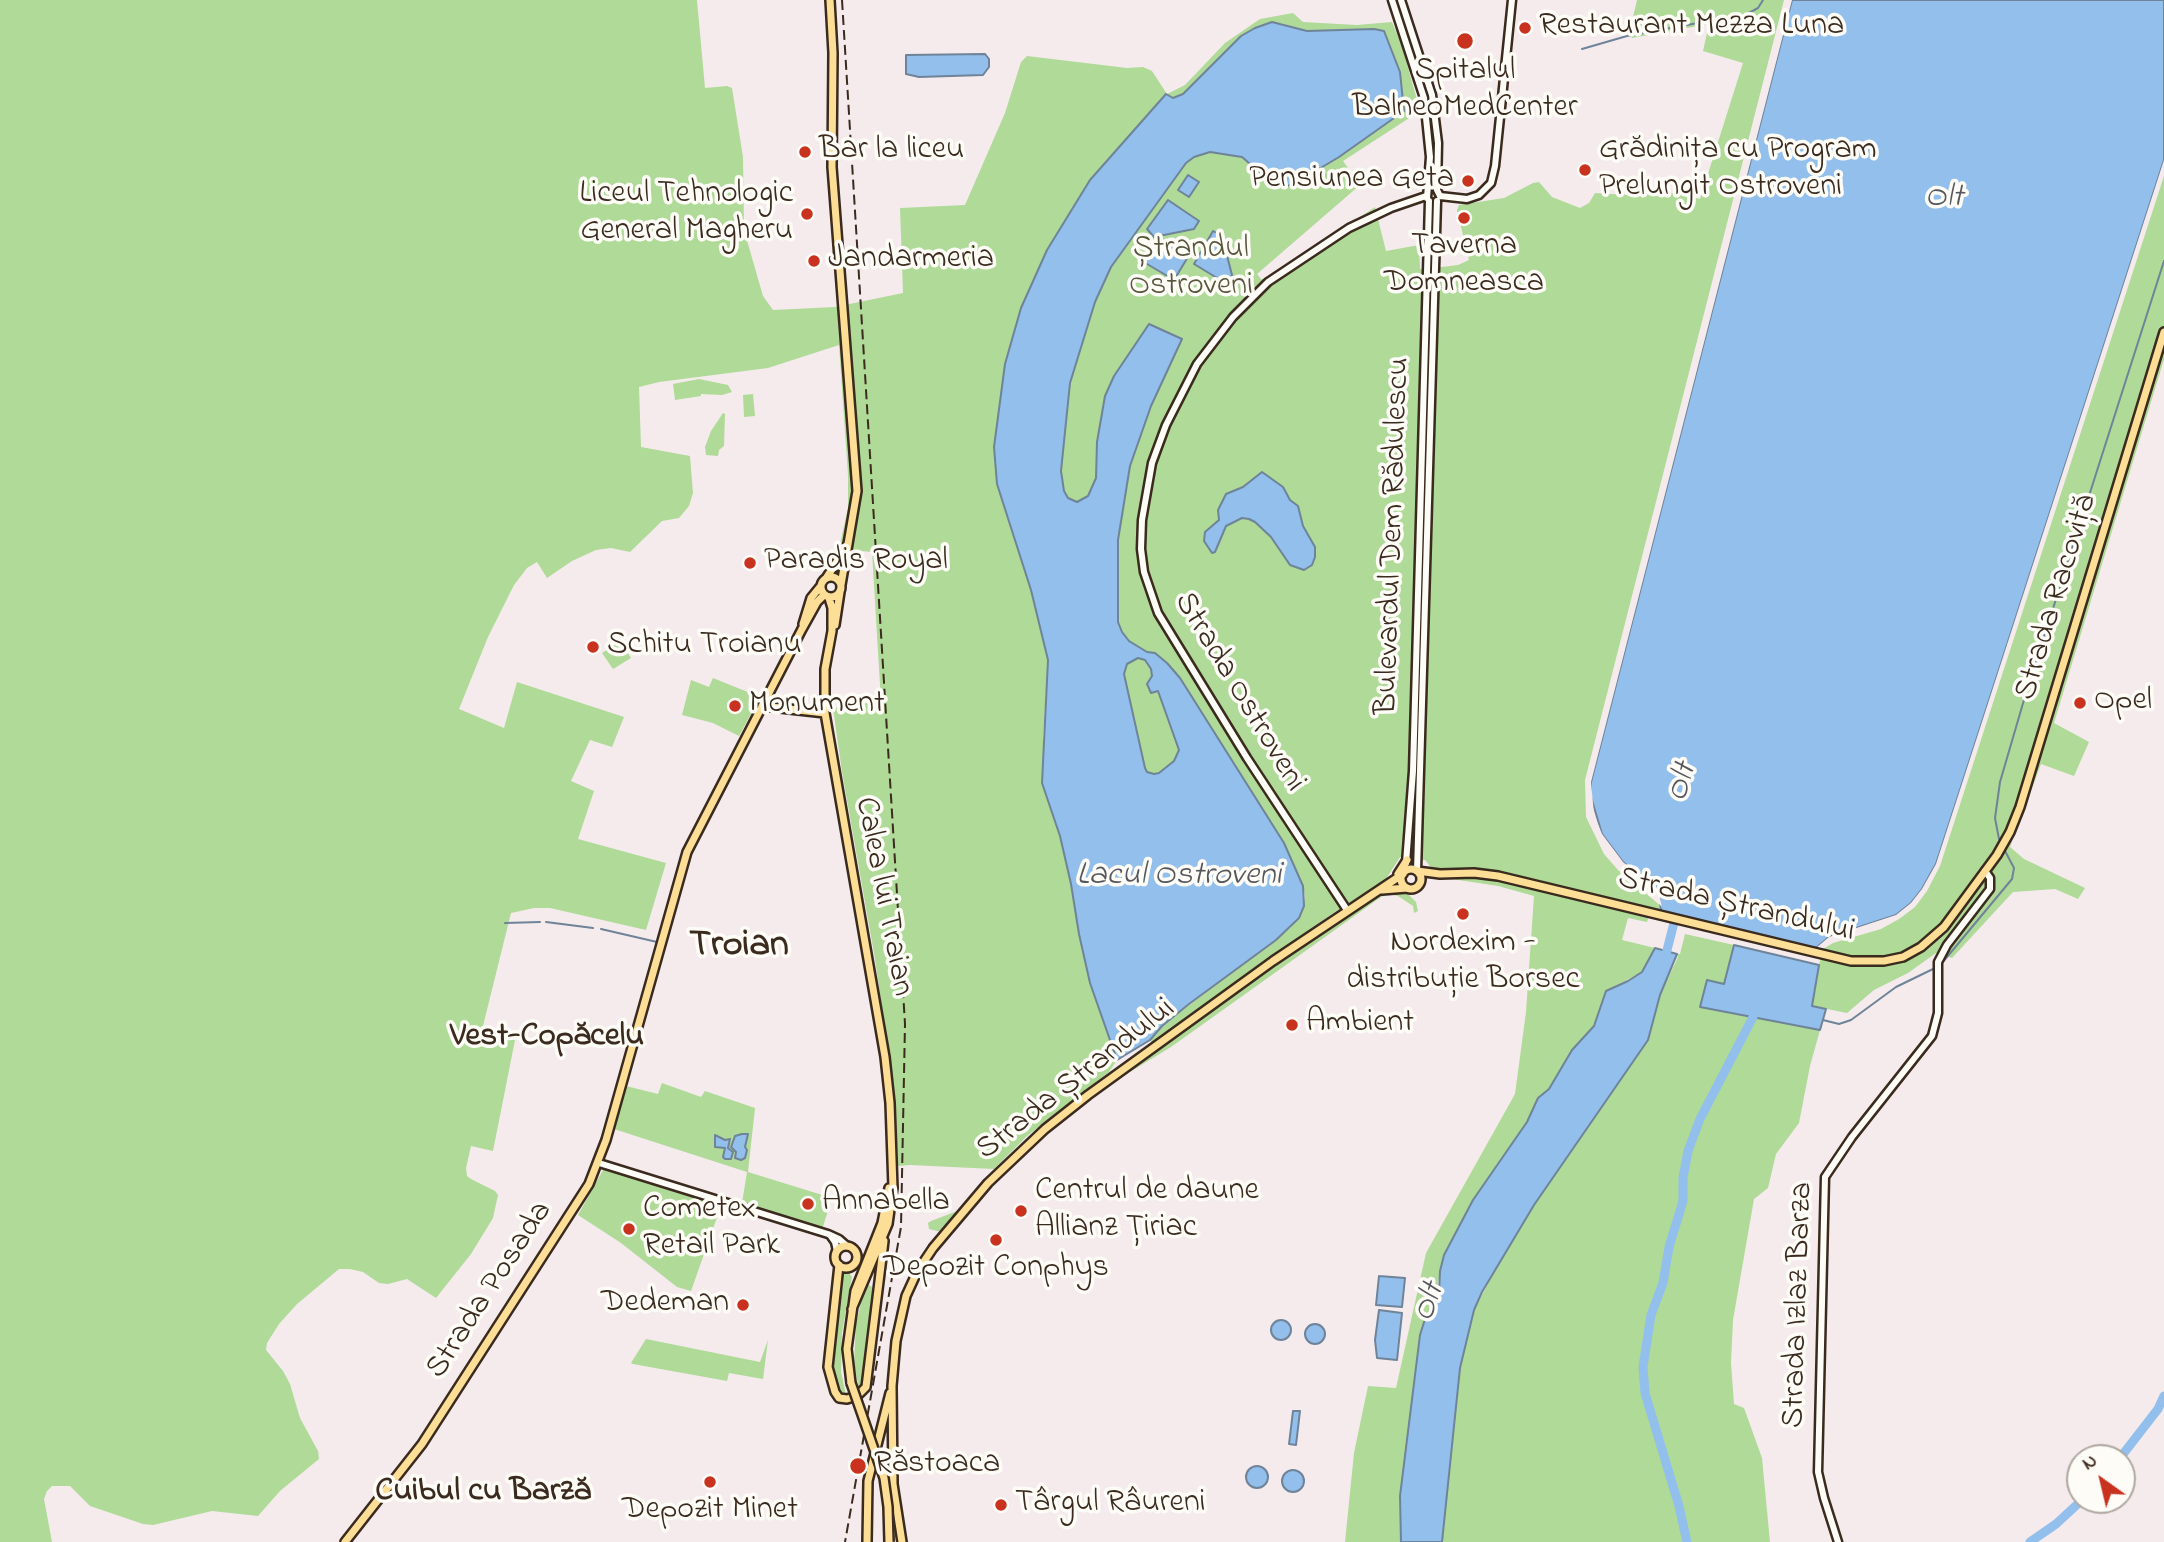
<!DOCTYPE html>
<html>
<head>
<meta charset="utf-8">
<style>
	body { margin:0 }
	#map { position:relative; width:2164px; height:1542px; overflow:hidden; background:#f5ebed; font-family:"Indie Flower",sans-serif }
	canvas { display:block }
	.north { position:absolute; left:2066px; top:1444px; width:70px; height:70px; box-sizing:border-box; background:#fdfcf7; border:2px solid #afa8a0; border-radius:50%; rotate:326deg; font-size:19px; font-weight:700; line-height:28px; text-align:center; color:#3b2a1e }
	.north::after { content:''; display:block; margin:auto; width:24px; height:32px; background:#c8321e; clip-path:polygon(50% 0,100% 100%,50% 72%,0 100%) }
</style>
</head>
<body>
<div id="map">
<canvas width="2164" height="1542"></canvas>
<div class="north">N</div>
</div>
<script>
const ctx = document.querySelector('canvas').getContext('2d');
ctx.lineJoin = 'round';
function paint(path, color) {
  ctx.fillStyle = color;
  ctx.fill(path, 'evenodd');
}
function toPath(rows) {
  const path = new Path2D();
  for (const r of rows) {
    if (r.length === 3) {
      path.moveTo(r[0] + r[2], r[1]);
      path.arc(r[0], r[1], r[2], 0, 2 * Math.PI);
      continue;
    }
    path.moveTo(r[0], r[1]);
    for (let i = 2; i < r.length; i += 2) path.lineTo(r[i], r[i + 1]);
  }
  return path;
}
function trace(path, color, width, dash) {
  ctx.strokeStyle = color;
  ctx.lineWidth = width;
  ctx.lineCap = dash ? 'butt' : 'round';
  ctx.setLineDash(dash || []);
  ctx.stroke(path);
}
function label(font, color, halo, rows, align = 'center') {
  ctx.font = font + ' "Indie Flower",sans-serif';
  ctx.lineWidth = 7;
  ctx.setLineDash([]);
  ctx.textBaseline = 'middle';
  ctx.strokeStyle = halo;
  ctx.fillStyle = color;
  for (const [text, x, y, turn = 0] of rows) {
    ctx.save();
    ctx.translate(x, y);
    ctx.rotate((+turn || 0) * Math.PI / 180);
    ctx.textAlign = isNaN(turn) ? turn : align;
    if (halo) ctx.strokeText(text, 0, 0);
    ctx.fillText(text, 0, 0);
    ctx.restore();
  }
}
paint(toPath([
	[0,0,697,0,705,88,727,86,732,88,743,157,744,230,763,296,773,310,835,307,903,293,900,208,965,205,1005,113,1021,62,1027,56,1127,68,1143,67,1152,71,1167,94,1185,85,1225,43,1260,19,1293,13,1303,22,1357,25,1392,22,1402,46,1419,107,1417,113,1343,161,1360,185,1257,274,1261,279,1266,280,1375,207,1386,251,1419,245,1420,269,1430,268,1431,208,1435,208,1434,268,1458,265,1469,260,1457,210,1459,205,1504,198,1533,183,1539,182,1552,197,1580,208,1589,203,1595,193,1647,196,1649,188,1700,199,1743,63,1703,51,1709,24,1632,38,1629,34,1637,0,1784,0,1585,780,1586,817,1604,854,1618,870,1662,907,1661,911,1651,909,1647,922,1628,918,1622,940,1655,948,1642,972,1606,991,1594,1026,1572,1050,1549,1089,1538,1098,1527,1122,1473,1200,1444,1255,1438,1283,1439,1294,1420,1335,1400,1496,1401,1542,1345,1542,1354,1453,1368,1386,1396,1388,1426,1253,1515,1094,1526,1012,1534,896,1498,886,1439,877,1425,860,1414,859,1414,863,1410,863,1410,858,1400,857,1386,879,1329,916,1152,1043,1150,1040,1162,1026,1290,928,1302,912,1305,896,1303,886,1284,843,1180,678,1167,663,1155,654,1147,652,1129,641,1122,632,1118,622,1118,540,1130,466,1151,406,1182,339,1114,376,1105,396,1097,442,1096,478,1088,496,1076,502,1068,498,1064,491,1061,471,1070,383,1095,302,1111,267,1186,163,1194,157,1210,152,1243,157,1277,187,1292,185,1339,157,1404,111,1374,29,1307,31,1280,23,1183,94,1173,98,1167,95,1047,250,1021,308,1005,364,994,447,997,484,1031,590,1048,660,1043,739,1060,836,1071,884,1079,934,1090,983,1117,1060,1109,1072,1027,1136,994,1169,910,1165,898,1166,895,1098,875,959,842,772,833,708,881,701,872,552,840,549,834,563,820,579,809,600,819,577,839,549,848,508,848,475,839,345,768,368,659,382,639,387,641,447,690,456,693,493,689,506,679,518,662,521,630,552,611,548,596,550,572,561,547,578,537,562,527,568,514,585,488,637,459,709,504,728,517,682,624,717,612,747,590,740,571,781,594,791,578,839,666,863,646,930,550,908,534,908,511,913,481,1034,515,1040,493,1151,471,1146,466,1168,467,1176,471,1179,495,1191,498,1195,493,1218,471,1254,436,1298,407,1279,388,1284,379,1283,363,1272,350,1269,339,1269,297,1304,279,1324,267,1343,266,1350,283,1371,290,1384,300,1418,318,1451,319,1459,280,1491,258,1516,212,1511,153,1525,143,1524,90,1506,70,1486,52,1486,47,1491,44,1499,52,1542,0,1542],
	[2164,176,2164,359,2054,723,2089,742,2074,776,2041,764,2010,847,2024,859,2085,888,2078,899,2055,889,2013,892,1952,958,1936,953,1908,973,1874,990,1847,1013,1812,1006,1816,977,1823,949,1833,943,1881,929,1899,919,1915,907,1927,891,1940,866],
	[699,379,728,385,732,392,722,395,701,394,701,396,675,400,673,384],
	[753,394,755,416,744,417,743,395],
	[723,413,725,414,724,446,719,450,718,456,706,455,705,447,711,431],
	[620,641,631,658,613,669,602,653],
	[1138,658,1145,660,1151,669,1152,676,1149,683,1158,691,1179,750,1174,761,1159,773,1153,774,1147,772,1145,768,1124,674,1127,664],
	[713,678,760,697,739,736,713,723,682,715,691,680,709,687],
	[1383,892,1403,892,1409,895,1416,902,1418,911,1414,913,1413,906,1398,896,1389,894,1381,897,1171,1047,1120,1078,1281,960],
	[1685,934,1734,945,1724,985,1701,1007,1820,1030,1810,1066,1799,1123,1776,1154,1768,1188,1754,1199,1733,1320,1731,1363,1734,1404,1744,1408,1762,1458,1770,1542,1442,1542,1460,1368,1474,1310,1499,1263,1660,995,1678,957,1677,954,1680,954],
	[662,1083,701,1097,705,1091,755,1108,748,1172,832,1198,820,1236,721,1206,691,1291,677,1287,621,1243,578,1215,608,1161,675,1185,742,1203,747,1172,614,1129,626,1086,658,1094],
	[960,1210,941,1232,929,1229,928,1223,931,1221],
	[848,1271,852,1277,842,1333,841,1372,846,1395,842,1396,835,1386,832,1369,832,1345,841,1274],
	[869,1285,872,1287,872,1314,864,1380,859,1390,854,1362,856,1324,865,1286],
	[646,1339,760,1362,768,1340,763,1379,729,1373,727,1381,633,1364,631,1363]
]), '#afda97');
const water = toPath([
	[1792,0,2164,0,2164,160,1936,864,1922,889,1911,903,1896,915,1829,937,1816,948,1661,911,1659,893,1623,862,1602,834,1591,797,1591,782,1792,0],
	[1272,22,1307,31,1374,29,1384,31,1400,72,1404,111,1339,157,1292,185,1277,187,1242,157,1210,152,1194,157,1186,163,1111,267,1095,302,1070,383,1061,471,1064,491,1068,498,1077,502,1088,496,1096,478,1097,442,1105,396,1114,376,1149,324,1182,339,1151,406,1130,466,1118,540,1118,622,1122,632,1129,641,1147,652,1155,653,1167,663,1180,678,1284,843,1303,886,1304,906,1299,918,1276,940,1189,1004,1162,1026,1150,1040,1117,1060,1090,983,1079,934,1071,884,1060,836,1042,783,1048,660,1031,590,997,484,994,447,1005,364,1021,308,1047,250,1090,180,1166,94,1173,98,1183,94,1241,36,1255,28,1272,22],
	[1138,658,1145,660,1151,669,1152,676,1147,684,1151,693,1158,691,1179,750,1174,761,1159,773,1154,774,1147,772,1145,768,1124,674,1127,664,1138,658],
	[985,54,989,59,989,67,983,75,919,77,906,74,906,55,985,54],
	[1188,175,1199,182,1189,197,1178,190,1188,175],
	[1168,200,1199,221,1194,229,1154,237,1147,229,1168,200],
	[1213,231,1222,236,1232,275,1227,284,1194,264,1213,231],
	[1185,242,1194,247,1174,280,1142,261,1148,251,1185,242],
	[1262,472,1283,487,1290,500,1298,506,1303,526,1315,547,1315,557,1312,565,1304,570,1290,565,1271,537,1255,522,1249,519,1242,518,1226,526,1215,552,1212,553,1204,541,1205,532,1219,520,1218,510,1226,494,1243,487,1262,472],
	[1734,945,1819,965,1812,1006,1826,1009,1820,1030,1700,1007,1707,980,1724,984,1734,945],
	[1655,948,1677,954,1660,995,1648,1040,1534,1205,1482,1292,1474,1310,1460,1368,1442,1542,1401,1542,1400,1496,1420,1335,1425,1319,1439,1294,1440,1271,1444,1255,1473,1200,1527,1122,1538,1098,1549,1089,1572,1050,1594,1026,1606,991,1628,981,1642,972,1655,948],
	[742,1134,748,1134,745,1147,747,1150,745,1158,741,1160,735,1158,736,1152,731,1147,735,1136,742,1134],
	[715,1135,725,1140,730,1139,728,1148,733,1152,731,1159,725,1159,723,1157,725,1148,715,1147,715,1135],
	[1379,1276,1405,1278,1402,1307,1376,1305,1379,1276],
	[1379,1310,1402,1313,1397,1360,1377,1358,1375,1340,1379,1310],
	[1281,1330,10],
	[1315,1334,10],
	[1293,1411,1300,1411,1296,1445,1289,1444,1293,1411],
	[1257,1477,11],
	[1293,1481,11]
]);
paint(water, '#92bfeb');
trace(water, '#6f8399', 2);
paint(toPath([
	[1788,0,1792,0,1591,782,1594,814,1602,834,1623,862,1659,893,1662,907,1658,903,1656,895,1621,864,1599,836,1590,814,1587,781],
	[2164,160,2164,171,1939,865,1925,891,1913,906,1898,918,1831,940,1820,949,1816,948,1829,937,1896,915,1911,903,1922,889,1936,864]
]), '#f5ebed');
trace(toPath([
	[1582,49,1627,36,1747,14,1758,8,1763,0],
	[1999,839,1995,818,2000,782,2026,693,2164,261],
	[546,922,593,928],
	[505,923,540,922],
	[601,929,657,942],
	[1942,963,2012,879,2014,868,2004,849],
	[1823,1020,1839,1024,1851,1020,1896,987,1933,969]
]), '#6f8399', 2);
trace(toPath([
	[1664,962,1677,911],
	[2120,1458,2158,1409,2164,1396],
	[1687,1542,1679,1506,1645,1393,1643,1367,1651,1315,1663,1283,1669,1247,1683,1201,1683,1178,1688,1151,1700,1119,1753,1017],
	[2030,1542,2056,1524,2082,1500]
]), '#92bfeb', 9);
const secondary = toPath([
	[1392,0,1424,98,1430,157,1427,198],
	[1401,0,1432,95,1438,143,1437,190,1440,196],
	[1440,196,1467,199,1479,195,1491,183,1495,166,1512,0],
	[1406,863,1413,771,1429,201],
	[1417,871,1437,201],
	[1347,910,1247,758,1158,613,1144,572,1141,549,1142,520,1152,463,1166,425,1197,364,1233,317,1268,282,1349,228,1391,208,1426,196],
	[599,1163,828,1234,839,1239,847,1246],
	[830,1235,835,1242,837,1251],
	[1838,1542,1824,1498,1818,1472,1825,1177,1852,1137,1932,1036,1938,1013,1938,962,1947,945,1990,889,1990,878,1985,871]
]);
const primary = toPath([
	[830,0,833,53,832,167,857,491,841,585],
	[831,587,10],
	[827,577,848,544],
	[829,598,832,608,832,631,825,669,825,713,885,1057,890,1103,893,1188,888,1224,852,1309],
	[803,624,811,598,820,587],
	[835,625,840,592],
	[762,706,825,713],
	[1411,879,10],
	[1417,871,1440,874,1474,873,1498,876,1851,961,1884,961,1903,957,1921,947,1944,927,1997,855,2010,832,2020,807,2164,332],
	[1398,874,1407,860],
	[1382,890,1407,888],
	[846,1257,11],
	[839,1265,828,1367,835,1392,839,1398,847,1399,857,1396,866,1387,884,1241],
	[851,1383,847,1349,855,1291,882,1223,889,1188],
	[345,1542,422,1444,589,1184,606,1140,687,852,802,629,817,602,824,595],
	[867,1542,868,1481,890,1393],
	[902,1542,893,1484,892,1386,896,1341,906,1296,917,1272,933,1248,988,1183,1045,1129,1088,1095,1273,961,1403,874]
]);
trace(secondary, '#3b2a1e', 11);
trace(primary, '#3b2a1e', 12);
trace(secondary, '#fdfcf7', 6);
trace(primary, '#fcde96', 7);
trace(toPath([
	[842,0,905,1024,901,1227,845,1542]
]), '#3b2a1e', 2, [10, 5]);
const primaryBridge = toPath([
	[851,1383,884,1478,888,1507,889,1542]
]);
trace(primaryBridge, '#3b2a1e', 12, []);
trace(primaryBridge, '#fcde96', 7);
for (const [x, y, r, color] of [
	[1525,28,7,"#c8321e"],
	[1465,41,9,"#c8321e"],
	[805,152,7,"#c8321e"],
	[1585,170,7,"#c8321e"],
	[1468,181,7,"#c8321e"],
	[807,214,7,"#c8321e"],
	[1464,218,7,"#c8321e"],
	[814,261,7,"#c8321e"],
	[750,563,7,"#c8321e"],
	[593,647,7,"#c8321e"],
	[2080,703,7,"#c8321e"],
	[735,706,7,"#c8321e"],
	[1463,914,7,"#c8321e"],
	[1292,1025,7,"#c8321e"],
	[808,1204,7,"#c8321e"],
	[1021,1211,7,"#c8321e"],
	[629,1229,7,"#c8321e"],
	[996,1240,7,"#c8321e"],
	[743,1305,7,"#c8321e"],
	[858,1466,9,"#c8321e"],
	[710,1482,7,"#c8321e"],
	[1001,1505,7,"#c8321e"]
]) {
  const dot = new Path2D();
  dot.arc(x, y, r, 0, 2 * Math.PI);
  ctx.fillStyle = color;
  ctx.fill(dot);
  trace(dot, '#fdfcf7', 2.5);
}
label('32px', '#3b2a1e', '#fdfcf7', [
	["Restaurant Mezza Luna",1539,28],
	["Spitalul",1465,73,"center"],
	["BalneoMedCenter",1465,110,"center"],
	["Bar la liceu",819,152],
	["Grădinița cu Program",1599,152],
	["Prelungit Ostroveni",1599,189],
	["Pensiunea Geta",1454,181,"right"],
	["Liceul Tehnologic",793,196,"right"],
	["General Magheru",793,233,"right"],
	["Taverna",1464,248,"center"],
	["Domneasca",1464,285,"center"],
	["Jandarmeria",828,261],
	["Paradis Royal",764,563],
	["Schitu Troianu",607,647],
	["Opel",2094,703],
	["Monument",749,706],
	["Nordexim -",1463,945,"center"],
	["distribuție Borsec",1463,982,"center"],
	["Ambient",1306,1025],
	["Centrul de daune",1035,1193],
	["Allianz Țiriac",1035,1230],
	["Annabella",822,1204],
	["Cometex",643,1211],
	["Retail Park",643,1248],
	["Depozit Conphys",996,1270,"center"],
	["Dedeman",729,1305,"right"],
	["Răstoaca",874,1466],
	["Târgul Râureni",1015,1505],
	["Depozit Minet",710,1512,"center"]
], 'left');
label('32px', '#58563c', '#fdfcf7', [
	["Ștrandul",1191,251],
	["Ostroveni",1191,288]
]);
label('32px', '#3b2a1e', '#fdfcf7', [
	["Bulevardul Dem Rădulescu",1395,536,-88],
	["Strada Racoviță",2058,598,-73],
	["Strada Ostroveni",1238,693,59],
	["Calea lui Traian",882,897,79],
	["Strada Ștrandului",1736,907,13],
	["Strada Ștrandului",1077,1081,-38],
	["Strada Posada",491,1291,-57],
	["Strada Izlaz Barza",1800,1305,-88]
]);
label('italic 33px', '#55575c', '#fdfcf7', [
	["Olt",1944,200],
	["Olt",1684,783,-74],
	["Lacul Ostroveni",1179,878],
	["Olt",1431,1303,-71]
]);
label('bold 33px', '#3b2a1e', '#fdfcf7', [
	["Vest-Copăcelu",547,1039],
	["Cuibul cu Barză",483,1494]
]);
label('bold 38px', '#3b2a1e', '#fdfcf7', [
	["Troian",739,948]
]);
</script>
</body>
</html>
